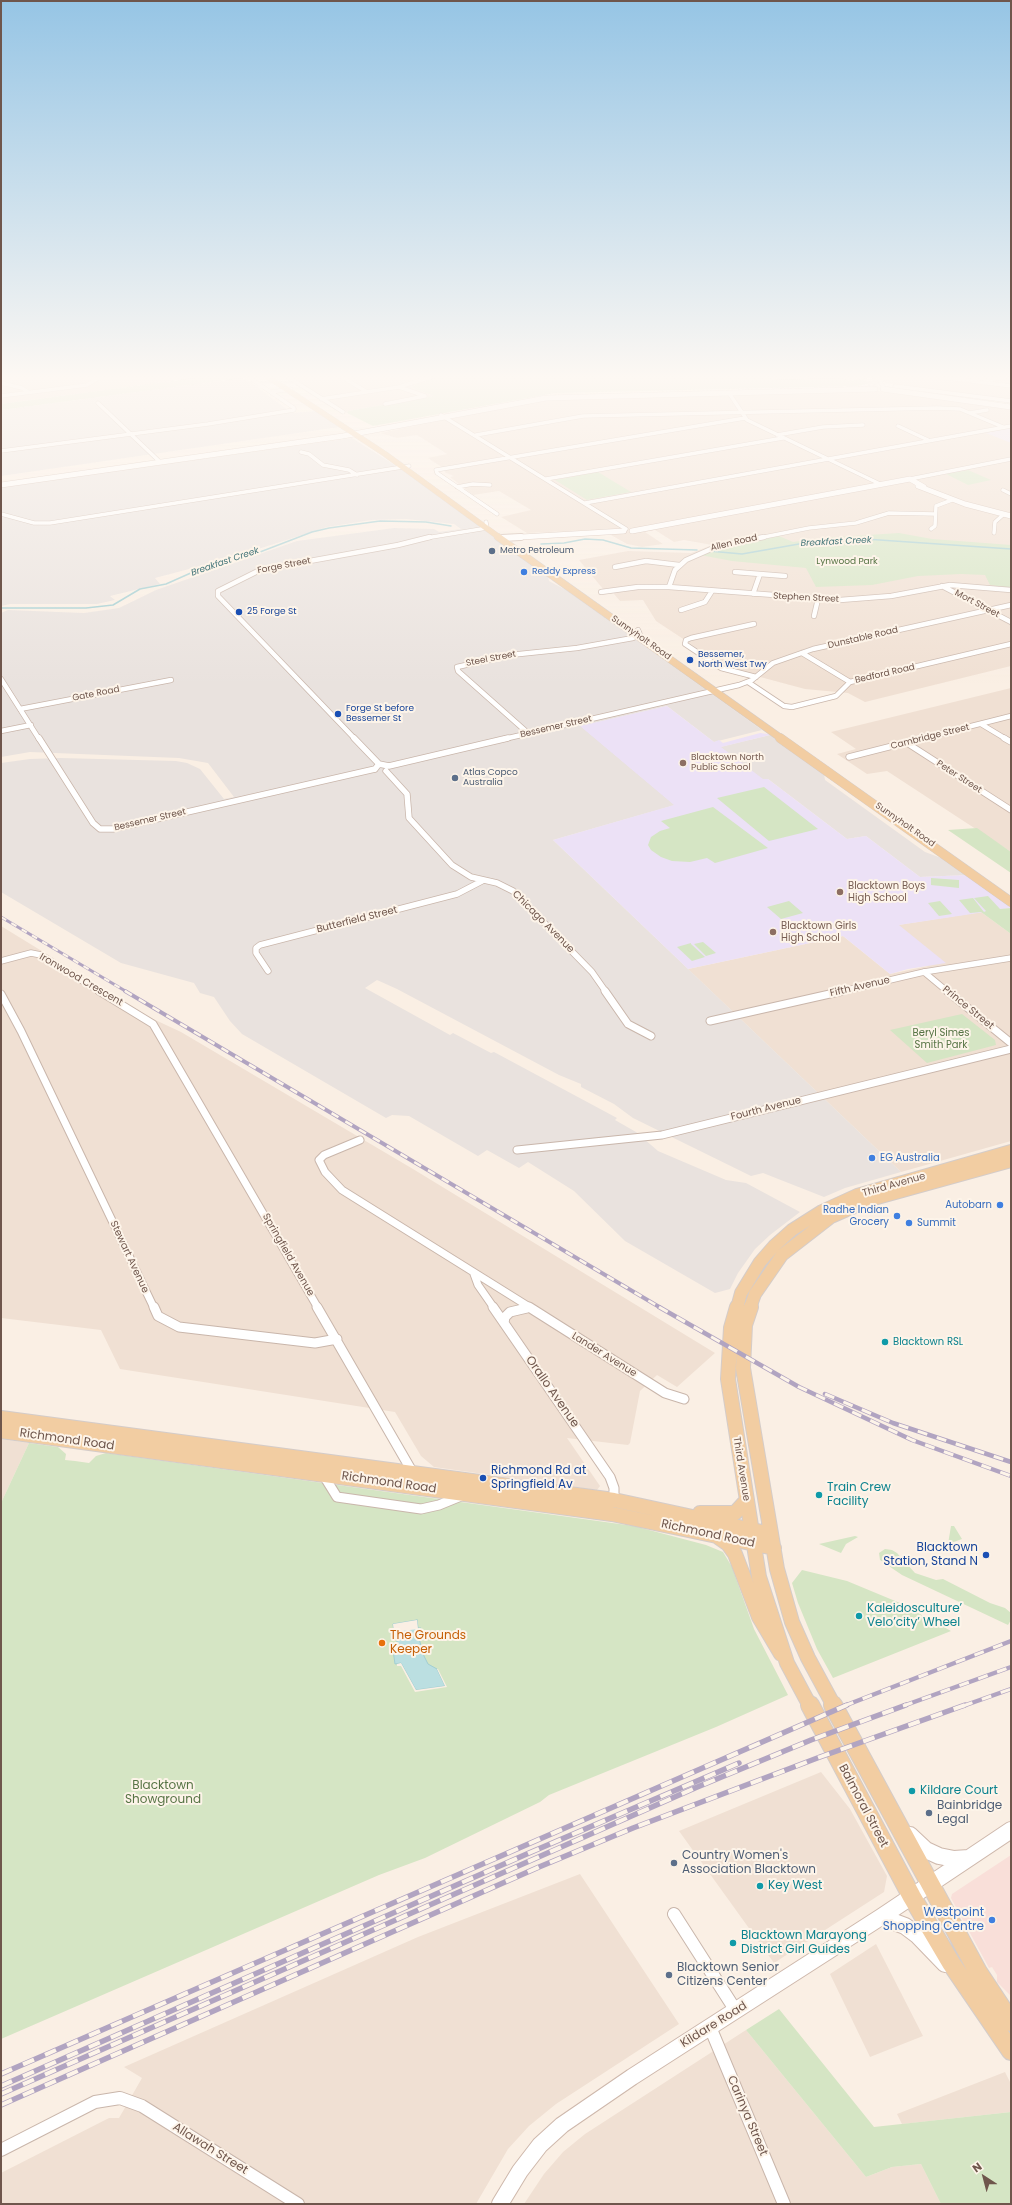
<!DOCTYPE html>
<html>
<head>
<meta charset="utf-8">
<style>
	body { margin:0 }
	#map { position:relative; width:1012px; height:2205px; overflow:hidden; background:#faefe4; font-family:Poppins,sans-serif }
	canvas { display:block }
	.frame { position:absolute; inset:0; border:2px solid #6f564c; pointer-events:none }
	.north { position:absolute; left:964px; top:2157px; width:40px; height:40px; -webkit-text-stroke:3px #fdf4e9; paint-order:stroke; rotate:324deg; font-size:11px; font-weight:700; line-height:16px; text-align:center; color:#6f564c }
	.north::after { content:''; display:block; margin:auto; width:14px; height:18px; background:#6f564c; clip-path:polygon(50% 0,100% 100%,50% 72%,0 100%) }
</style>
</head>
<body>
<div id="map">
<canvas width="1012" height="2205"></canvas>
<div class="frame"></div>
<div class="north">N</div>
</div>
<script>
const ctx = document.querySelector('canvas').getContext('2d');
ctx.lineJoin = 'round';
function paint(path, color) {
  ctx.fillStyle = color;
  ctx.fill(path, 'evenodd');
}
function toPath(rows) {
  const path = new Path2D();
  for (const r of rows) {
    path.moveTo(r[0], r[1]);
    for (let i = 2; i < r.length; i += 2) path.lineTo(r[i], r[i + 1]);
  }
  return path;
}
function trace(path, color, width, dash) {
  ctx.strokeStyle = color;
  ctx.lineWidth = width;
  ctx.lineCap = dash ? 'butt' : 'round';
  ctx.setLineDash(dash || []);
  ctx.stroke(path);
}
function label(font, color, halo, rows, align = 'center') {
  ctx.font = font + ' Poppins,sans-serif';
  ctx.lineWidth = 4;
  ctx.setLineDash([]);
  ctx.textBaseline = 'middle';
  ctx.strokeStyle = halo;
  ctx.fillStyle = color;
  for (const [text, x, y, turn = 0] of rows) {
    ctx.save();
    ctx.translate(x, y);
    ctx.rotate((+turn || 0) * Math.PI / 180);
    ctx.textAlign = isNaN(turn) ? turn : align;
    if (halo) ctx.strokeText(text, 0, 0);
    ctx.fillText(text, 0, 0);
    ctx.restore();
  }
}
paint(toPath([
	[1,377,202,377,1,404],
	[292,377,438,377,410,387,435,396,348,411,347,413],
	[770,377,1011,377,1011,400,891,384,870,378,850,381,841,378,772,380],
	[887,391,1003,407,1011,410,1011,666,865,702,848,693,805,689,749,674,718,662,656,621,643,600,620,601,614,594,615,592,613,588,603,589,579,560,628,551,691,553,712,545,684,540,674,542,655,530,645,532,663,544,642,547,627,544,611,535,613,529,527,533,501,517,531,510,499,491,473,495,450,477,454,476,446,473,440,466,428,458,447,454,417,435,397,438,380,433,536,401,559,399],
	[1011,688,1011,852,887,771,867,774,837,754,856,749,831,732],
	[981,912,1011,934,1011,1141,901,1172,688,969,843,936,890,974,928,966,898,925],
	[1,926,151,1018,181,1032,413,1169,715,1353,677,1387,657,1375,640,1391,630,1443,628,1445,567,1438,600,1486,597,1490,434,1467,421,1456,395,1412,120,1369,101,1330,1,1318],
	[1,1439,29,1443,1,1503],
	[821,1772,850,1809,887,1876,884,1892,774,1963,679,1831],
	[580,1874,679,2024,556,2104,529,2126,508,2149,476,2204,1,2204,1,2173,109,2118,119,2118,142,2078,124,2067,418,1937],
	[876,1944,923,2036,870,2057,830,1974],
	[746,2030,866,2177,892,2167,921,2164,941,2204,524,2204,544,2174,563,2152,585,2134],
	[1005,2072,1011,2084,1011,2112,902,2124,897,2114]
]), '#f0e0d3');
paint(toPath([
	[1011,1855,1011,1996,997,1982,997,1975,992,1967,989,1968,951,1898,952,1894]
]), '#f9dfd9');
paint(toPath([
	[242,378,252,383,292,413,316,411,340,427,1,476,1,410],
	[352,438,404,471,535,567,548,577,549,581,566,590,762,730,714,742,667,706,581,726,675,805,553,840,901,1172,845,1188,824,1197,763,1173,751,1176,633,1118,614,1104,581,1087,581,1084,559,1075,397,989,377,980,365,988,450,1035,453,1033,491,1053,494,1052,617,1118,615,1120,636,1132,658,1151,726,1180,746,1183,800,1212,770,1235,755,1249,738,1273,730,1289,715,1293,625,1241,574,1191,528,1162,519,1168,487,1150,478,1156,409,1116,392,1115,386,1118,242,1034,230,1021,214,997,200,993,194,983,121,963,1,892,1,763,30,759,60,758,176,761,187,763,200,769,224,799,234,797,208,763,179,758,30,752,1,757,1,613,8,610,84,613,119,608,156,590,297,541,394,528,434,529,439,532,461,529,454,524,406,519,371,520,327,527,227,559,155,578,160,584,110,596,115,600,97,604,10,604,1,606,1,487],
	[770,735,824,774,825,780,925,852,944,859,968,875,920,877,866,836,847,839,768,779,763,780,720,747]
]), '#e9e2de');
paint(toPath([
	[1011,428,1011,443,986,433],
	[667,706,714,742,719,740,723,743,760,733,768,734,770,735,721,747,763,779,768,779,847,839,866,836,920,877,968,875,1011,908,899,925,946,963,908,969,890,974,843,936,688,969,553,840,674,805,580,726]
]), '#ece1f6');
paint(toPath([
	[202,377,256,378,242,378,1,410,1,404],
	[438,377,770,377,773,380,841,378,850,381,862,379,870,383,857,386,555,393,373,426,347,413,348,411,434,396,410,387],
	[968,470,991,480,968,485,946,474],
	[598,472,631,492,587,500,555,480],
	[899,533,932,539,1011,545,1011,588,990,585,985,575,961,574,918,576,872,585,816,587,806,568,732,561,700,555,725,547,779,536,793,542,822,538],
	[764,787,818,829,769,841,717,798],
	[713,807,768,848,715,863,707,858,690,862,672,861,661,857,651,850,648,845,651,837,660,831,670,828,661,821],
	[977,828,1011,852,1011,873,948,830],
	[931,878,959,880,959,888,931,885],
	[988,896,1000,909,1011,908,1011,934,981,912,970,913,959,900,973,898,984,912,986,911,974,898],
	[789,901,803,913,781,919,767,907],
	[940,901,952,914,939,916,928,903],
	[703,942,716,953,706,956,694,944],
	[691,943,691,944,705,957,692,961,677,947],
	[962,1014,995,1040,996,1045,927,1063,890,1030],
	[29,1443,58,1447,66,1454,65,1460,75,1461,89,1463,96,1456,106,1453,634,1526,706,1545,723,1552,732,1567,754,1629,788,1695,716,1727,549,1795,540,1802,425,1858,379,1875,1,2039,1,1503],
	[951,1526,954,1526,962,1539,948,1544],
	[855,1536,858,1537,846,1544,841,1553,819,1544],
	[885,1549,892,1550,897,1553,915,1573,936,1580,943,1579,990,1603,1005,1608,1011,1613,1011,1620,1008,1625,902,1575,880,1560,879,1553],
	[802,1570,847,1581,900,1603,951,1631,833,1678,817,1649,798,1603,792,1583],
	[779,2009,874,2127,1011,2112,1011,2204,941,2204,921,2164,892,2167,866,2177,746,2030]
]), '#d5e5c4');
const water = toPath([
	[417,1620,418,1628,421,1628,418,1635,424,1656,428,1664,437,1669,445,1686,416,1690,401,1663,395,1664,393,1650,398,1649,396,1634,391,1634,394,1632,393,1624,417,1620]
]);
paint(water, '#bbdfe1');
trace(water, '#a2ced2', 1);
paint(toPath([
	[417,1620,418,1629,394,1632,393,1624],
	[401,1663,416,1690,445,1686,437,1669,438,1669,447,1687,415,1692,401,1666,397,1666,397,1664]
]), '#faefe4');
trace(toPath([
	[541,544,564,543,585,539,603,540,631,548,697,550],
	[709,551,742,554,799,544,865,539,1011,549],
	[1,608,86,608,113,605,140,589,166,584,193,572,260,552,312,532,329,528,380,521,426,522,451,526]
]), '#a2ced2', 1.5);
const streetFar5 = toPath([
	[288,377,343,412],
	[342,377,367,392],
	[939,377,1011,386],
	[882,379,880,382,883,386],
	[985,381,1005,377],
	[1,383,22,388,28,392],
	[871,385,878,380,890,377],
	[895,386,1011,401],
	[399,387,425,396],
	[271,392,291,389],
	[729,393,747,420,880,484],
	[1,396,87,385,100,377],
	[321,399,399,387,431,377],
	[98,403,160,462],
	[385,404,425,396],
	[970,413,987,410],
	[441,415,626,529],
	[898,426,928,440],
	[476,435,583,416,937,408,960,409,1003,427],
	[777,435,823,427,863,425],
	[1,451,208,424,294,410,294,408,253,380],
	[301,452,309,454,323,465,349,470,357,475],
	[546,479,783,438],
	[910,479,1011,459],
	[457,487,473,484,490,485],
	[1003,490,1011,494],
	[585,503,1011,426],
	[1,514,34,523,50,523,409,466],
	[497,514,437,473,436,470,745,418],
	[931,529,935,526,936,506,952,500],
	[994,533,995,522,1004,514],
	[426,538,487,528,486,522],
	[759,538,809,528,856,523,889,513,935,514]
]);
const streetFar4 = toPath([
	[615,567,646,561,679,565],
	[735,572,785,576],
	[942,586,1011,622],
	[669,587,675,570,686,560,718,546,764,537],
	[601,592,638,587,669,587,840,600,891,596,950,585,1011,590],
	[753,594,760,574],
	[681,610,705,602,712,591],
	[814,616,818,599],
	[754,624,691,638,686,640,685,644,721,668,756,677],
	[802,653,850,682],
	[1,679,39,739],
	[748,682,784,706,792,707,836,696,850,682,1011,644],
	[20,709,171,680],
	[981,724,1006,739],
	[1,731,31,725],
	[529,734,458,671,457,667,510,655,577,648,633,638,640,635,638,630],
	[355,739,218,596,218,591,260,570,398,545,430,537],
	[504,739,739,685,752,680,773,663,813,649,1011,605],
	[920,739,1011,716]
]);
const streetFar3 = toPath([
	[39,738,93,823,100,829,113,829,375,769],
	[354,738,379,764],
	[1004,738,1011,742],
	[907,743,1011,810],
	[849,757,924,738],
	[375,769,379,764,389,766,508,738],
	[386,771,407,794,409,818,452,865,471,877,497,883,513,891,592,972,606,992],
	[1,961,31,953,41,955,100,992],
	[268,971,256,953,256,948,260,945,457,894,482,881],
	[924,972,948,992],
	[839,992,924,972,1011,958]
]);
const streetFar2 = toPath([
	[99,991,153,1024,318,1308],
	[605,991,628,1024,651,1036],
	[947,991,1011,1043],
	[1,994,21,1031,154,1308],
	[710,1021,843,991],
	[360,1140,324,1155,319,1160,325,1172,342,1190,531,1308],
	[517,1150,662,1135,1011,1049],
	[474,1274,478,1285,494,1308],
	[525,1308,527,1308]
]);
const streetFar1 = toPath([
	[154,1307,158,1316,179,1327,315,1343,337,1339],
	[317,1307,413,1473],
	[493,1307,610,1477,614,1488,614,1501],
	[529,1307,665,1393,684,1399],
	[504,1323,505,1317,510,1312,527,1308],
	[324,1476,337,1497,421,1509,439,1505,461,1496]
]);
const street = toPath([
	[674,1914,736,2011],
	[710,2027,784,2204],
	[1,2150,95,2102,120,2098,142,2106,298,2204]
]);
const secondaryFar2 = toPath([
	[87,377,141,377],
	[883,389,1011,407],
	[1,485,343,436,546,398,875,389],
	[918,486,965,504,1011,516],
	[632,531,910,479,924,487],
	[504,538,624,531]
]);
const secondaryFar1 = toPath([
	[501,538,521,537]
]);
const secondary = toPath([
	[910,1835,926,1850,939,1856,954,1859,969,1858],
	[881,1917,905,1926,917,1935,945,1964],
	[500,2204,520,2171,540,2145,562,2125,632,2077,881,1917,1011,1830]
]);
const primaryFar5 = toPath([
	[268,377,385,454,500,538]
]);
const primaryFar4 = toPath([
	[498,537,782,739]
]);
const primaryFar3 = toPath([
	[780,738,1011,902]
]);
const primaryFar2 = toPath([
	[737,1308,741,1293,760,1262,774,1246,792,1230,822,1211,857,1195,1011,1151],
	[750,1308,755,1294,782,1255,831,1217,870,1200,1011,1161]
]);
const primaryFar1 = toPath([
	[737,1307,731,1328,728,1379,759,1577,787,1663,810,1706],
	[751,1307,745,1325,743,1368,777,1569,792,1622,808,1658,834,1706],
	[1,1418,614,1500,771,1534],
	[1,1431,612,1514,774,1548],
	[700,1513,735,1513,746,1501],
	[718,1537,728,1544,735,1554,759,1617,781,1654]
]);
const primary = toPath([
	[810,1705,912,1897,951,1963,1011,2051],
	[833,1705,978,1972,1011,2022]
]);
trace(streetFar5, '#c9b6ab', 4.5);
trace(streetFar4, '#c9b6ab', 6);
trace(streetFar3, '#c9b6ab', 7);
trace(streetFar2, '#c9b6ab', 9);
trace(streetFar1, '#c9b6ab', 11);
trace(street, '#c9b6ab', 14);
trace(secondaryFar2, '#ceb8ac', 6);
trace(secondaryFar1, '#ceb8ac', 8);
trace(secondary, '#ceb8ac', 18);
trace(primaryFar5, '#d4ccc9', 6);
trace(primaryFar4, '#d4ccc9', 8);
trace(primaryFar3, '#d4ccc9', 10);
trace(primaryFar2, '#d4ccc9', 14);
trace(primaryFar1, '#d4ccc9', 16);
trace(primary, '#d4ccc9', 20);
trace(streetFar5, '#fff', 3.5);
trace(streetFar4, '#fff', 4.5);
trace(streetFar3, '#fff', 5.5);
trace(streetFar2, '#fff', 7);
trace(streetFar1, '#fff', 9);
trace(street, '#fff', 12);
trace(secondaryFar2, '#fff', 5);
trace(secondaryFar1, '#fff', 6);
trace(secondary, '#fff', 16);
trace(primaryFar5, '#f2cda2', 5.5);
trace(primaryFar4, '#f2cda2', 7);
trace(primaryFar3, '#f2cda2', 9);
trace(primaryFar2, '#f2cda2', 12);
trace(primaryFar1, '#f2cda2', 14);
trace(primary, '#f2cda2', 18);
const railFar3 = toPath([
	[1,917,127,992]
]);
const railFar2 = toPath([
	[125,991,661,1308]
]);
const railFar1 = toPath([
	[659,1307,799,1387,912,1440,1011,1476],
	[825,1394,893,1423,1011,1462],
	[844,1706,1011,1641],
	[903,1706,1011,1667],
	[963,1706,1011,1689]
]);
const rail = toPath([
	[1,2074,847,1705],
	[1,2086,529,1853,739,1763],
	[1,2094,695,1788,811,1740,906,1705],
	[1,2105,539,1867,633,1828,820,1757,965,1705]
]);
trace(railFar3, '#b1a4c1', 3);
trace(railFar2, '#b1a4c1', 4);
trace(railFar1, '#b1a4c1', 4.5);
trace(rail, '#b1a4c1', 5.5);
trace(railFar3, '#fdf4e9', 2, [6]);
trace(railFar2, '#fdf4e9', 2.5, [8]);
trace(railFar1, '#fdf4e9', 3, [10]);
trace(rail, '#fdf4e9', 4, [12]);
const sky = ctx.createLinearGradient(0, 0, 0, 686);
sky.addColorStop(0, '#96c5e5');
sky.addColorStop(0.55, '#fdf8f3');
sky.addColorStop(1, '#fdf8f300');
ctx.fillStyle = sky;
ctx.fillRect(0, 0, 1012, 686);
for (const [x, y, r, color] of [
	[492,551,4,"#5c6f8a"],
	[524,572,4,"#3f7fe0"],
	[239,612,4,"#1a4fb4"],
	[690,660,4,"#1a4fb4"],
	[338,714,4,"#1a4fb4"],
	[683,763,4,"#8d6e63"],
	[455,778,4,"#5c6f8a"],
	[840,892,4,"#8d6e63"],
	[773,932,4,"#8d6e63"],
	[872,1158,4,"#3f7fe0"],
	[1000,1205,4,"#3f7fe0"],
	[897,1216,4,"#3f7fe0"],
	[909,1223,4,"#3f7fe0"],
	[885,1342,4,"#0f9aa8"],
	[483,1478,4,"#1a4fb4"],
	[819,1495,4,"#0f9aa8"],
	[986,1555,4,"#1a4fb4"],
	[859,1616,4,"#0f9aa8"],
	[382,1643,4,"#e8710a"],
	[912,1791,4,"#0f9aa8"],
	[929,1813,4,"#5c6f8a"],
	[674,1863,4,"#5c6f8a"],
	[760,1886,4,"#0f9aa8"],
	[992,1920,4,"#3f7fe0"],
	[733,1943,4,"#0f9aa8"],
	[669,1975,4,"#5c6f8a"]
]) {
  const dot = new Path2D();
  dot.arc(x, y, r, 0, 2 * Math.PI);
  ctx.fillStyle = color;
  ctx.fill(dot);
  trace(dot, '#fdf4e9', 1.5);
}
label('italic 9px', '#45767a', '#fdf4e9', [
	["Breakfast Creek",836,542,-3],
	["Breakfast Creek",225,562,-19]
]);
label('9px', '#6f564c', '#fdf4e9', [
	["Allen Road",734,543,-13],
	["Forge Street",284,566,-11],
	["Stephen Street",806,598,3],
	["Mort Street",977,604,28],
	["Sunnyholt Road",641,638,35],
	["Dunstable Road",863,638,-13],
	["Steel Street",491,659,-11],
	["Bedford Road",885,674,-13],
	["Gate Road",96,694,-11],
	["Bessemer Street",556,727,-13],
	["Cambridge Street",930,737,-14],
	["Peter Street",959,777,33],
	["Bessemer Street",150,820,-13],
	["Sunnyholt Road",905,825,35]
]);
label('9px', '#4e5e75', '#fdf4e9', [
	["Metro Petroleum",500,551],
	["Atlas Copco",463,773],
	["Australia",463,783]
], 'left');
label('9px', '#577445', '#fdf4e9', [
	["Lynwood Park",847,562]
]);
label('9px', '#366cbe', '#fdf4e9', [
	["Reddy Express",532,572]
], 'left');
label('9px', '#164399', '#fdf4e9', [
	["25 Forge St",247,612],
	["Bessemer,",698,655],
	["North West Twy",698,665],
	["Forge St before",346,709],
	["Bessemer St",346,719]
], 'left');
label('9px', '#785e54', '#fdf4e9', [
	["Blacktown North",691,758],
	["Public School",691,768]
], 'left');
label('10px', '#785e54', '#fdf4e9', [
	["Blacktown Boys",848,886],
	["High School",848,898],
	["Blacktown Girls",781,926],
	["High School",781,938]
], 'left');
label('10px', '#6f564c', '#fdf4e9', [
	["Butterfield Street",357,920,-14],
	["Chicago Avenue",543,922,45],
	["Ironwood Crescent",81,980,30],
	["Fifth Avenue",860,987,-13],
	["Prince Street",968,1008,39],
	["Fourth Avenue",766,1109,-14],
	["Third Avenue",894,1185,-16],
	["Springfield Avenue",288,1255,60],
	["Stewart Avenue",129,1257,65],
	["Lander Avenue",604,1355,32],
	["Third Avenue",741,1469,81]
]);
label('10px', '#577445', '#fdf4e9', [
	["Beryl Simes",941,1033],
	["Smith Park",941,1045]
]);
label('10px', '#366cbe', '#fdf4e9', [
	["EG Australia",880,1158],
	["Autobarn",992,1205,"right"],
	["Radhe Indian",889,1210,"right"],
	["Grocery",889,1222,"right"],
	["Summit",917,1223]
], 'left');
label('10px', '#0d838f', '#fdf4e9', [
	["Blacktown RSL",893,1342]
], 'left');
label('12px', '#6f564c', '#fdf4e9', [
	["Orallo Avenue",552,1392,55],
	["Richmond Road",67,1440,8],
	["Richmond Road",389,1483,8],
	["Richmond Road",708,1534,12],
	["Balmoral Street",863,1806,62],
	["Kildare Road",714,2025,-32],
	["Carinya Street",747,2116,67],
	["Allawah Street",210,2149,32]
]);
label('12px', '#164399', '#fdf4e9', [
	["Richmond Rd at",491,1471],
	["Springfield Av",491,1485],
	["Blacktown",978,1548,"right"],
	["Station, Stand N",978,1562,"right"]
], 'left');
label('12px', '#0d838f', '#fdf4e9', [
	["Train Crew",827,1488],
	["Facility",827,1502],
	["Kaleidosculture’",867,1609],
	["Velo’city’ Wheel",867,1623],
	["Kildare Court",920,1791],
	["Key West",768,1886],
	["Blacktown Marayong",741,1936],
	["District Girl Guides",741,1950]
], 'left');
label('12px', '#c56008', '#fdf4e9', [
	["The Grounds",390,1636],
	["Keeper",390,1650]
], 'left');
label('12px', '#577445', '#fdf4e9', [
	["Blacktown",163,1786],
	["Showground",163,1800]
]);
label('12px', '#4e5e75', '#fdf4e9', [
	["Bainbridge",937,1806],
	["Legal",937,1820],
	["Country Women's",682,1856],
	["Association Blacktown",682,1870],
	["Blacktown Senior",677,1968],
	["Citizens Center",677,1982]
], 'left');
label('12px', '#366cbe', '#fdf4e9', [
	["Westpoint",984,1913],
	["Shopping Centre",984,1927]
], 'right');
</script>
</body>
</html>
